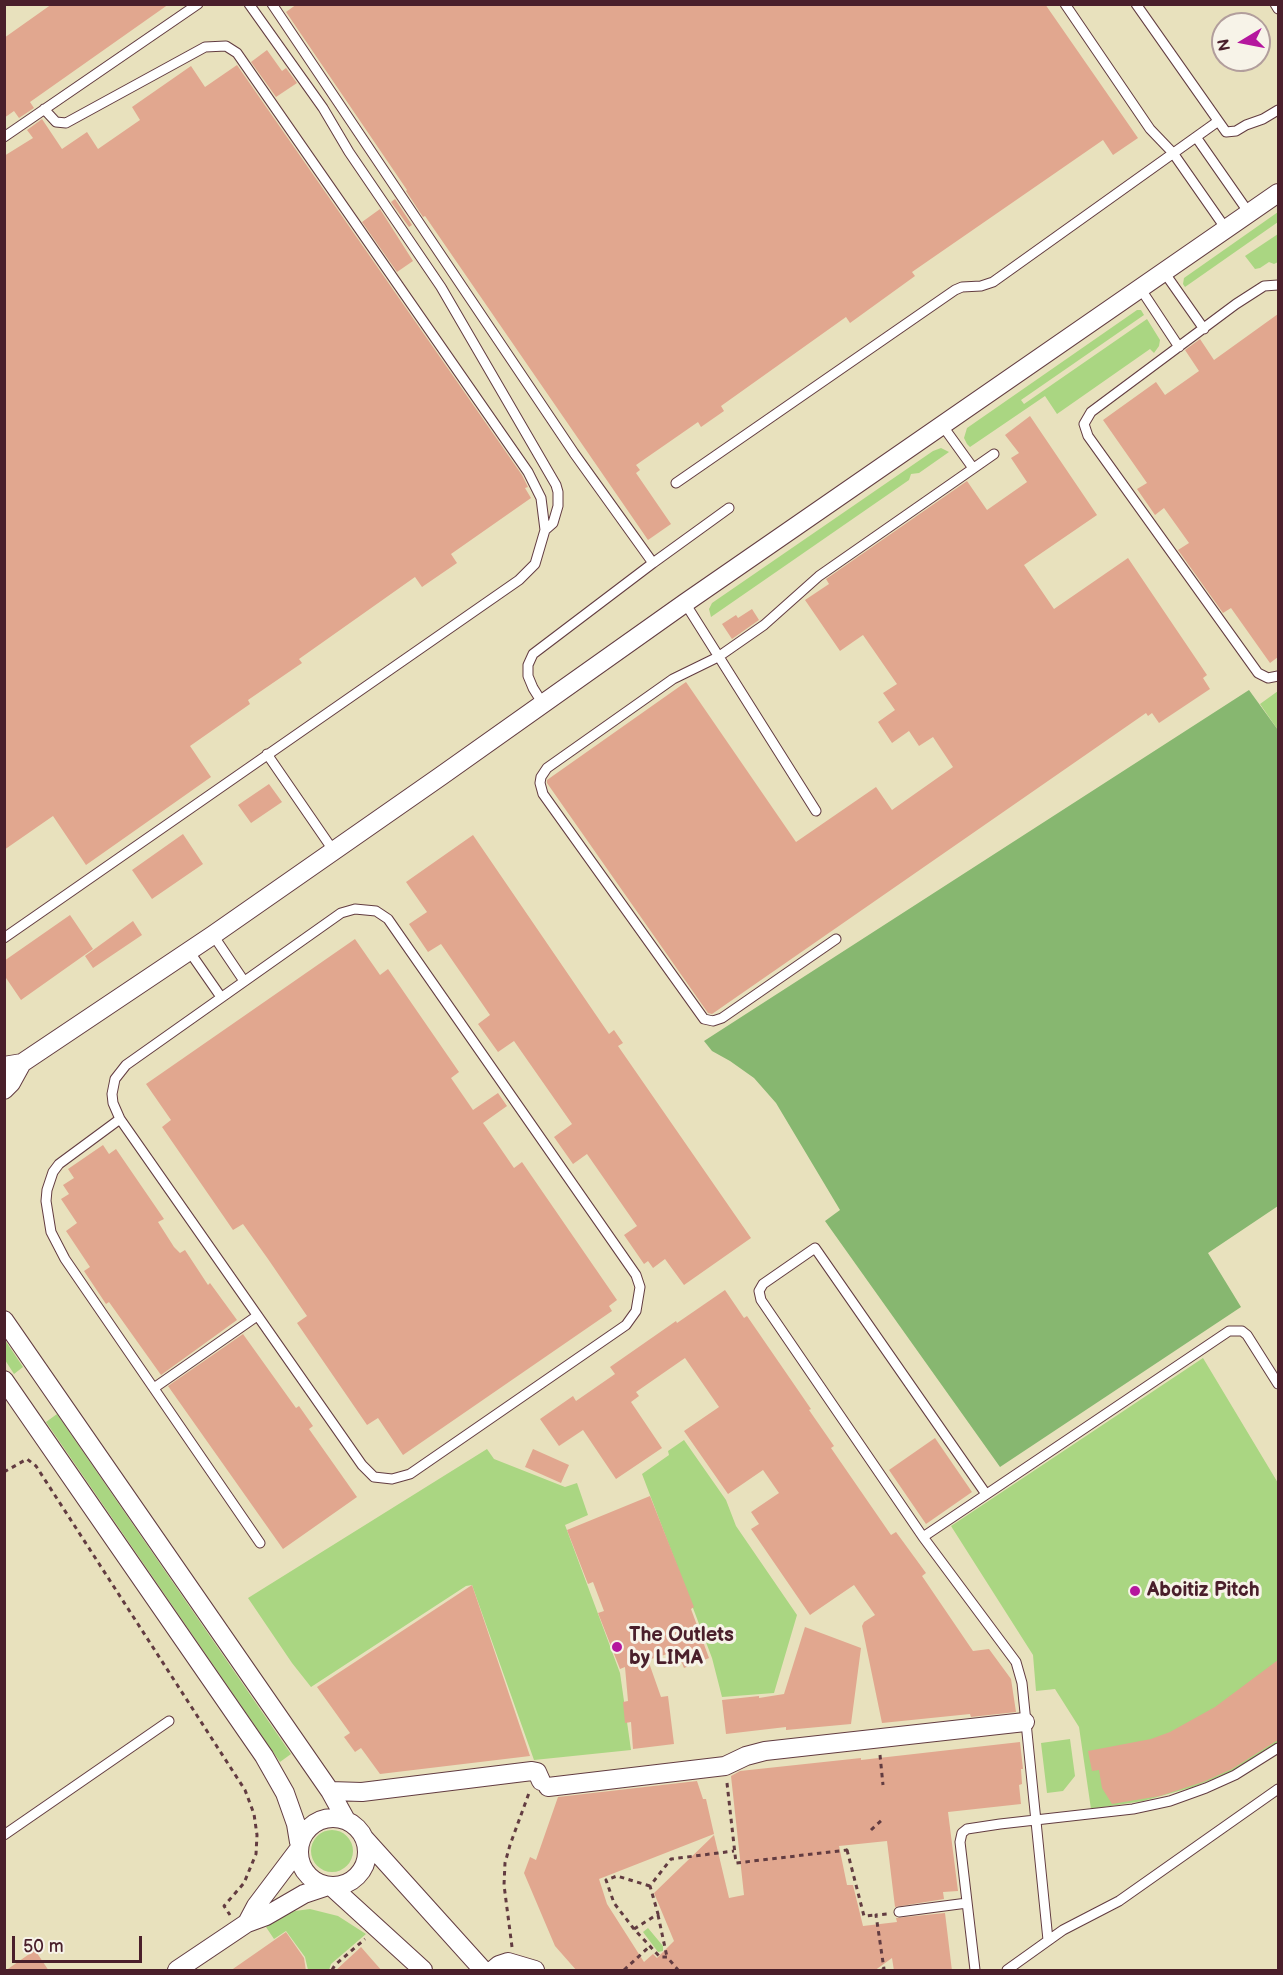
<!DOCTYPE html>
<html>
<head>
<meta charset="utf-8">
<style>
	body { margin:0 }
	#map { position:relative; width:1283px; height:1975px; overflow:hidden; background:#e8e1bd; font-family:"Balsamiq Sans",sans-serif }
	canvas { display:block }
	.frame { position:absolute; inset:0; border:6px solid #4a1f2b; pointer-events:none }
	.north { position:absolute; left:1211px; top:12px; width:60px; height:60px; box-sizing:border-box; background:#f7f3e8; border:2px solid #b29e9c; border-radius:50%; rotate:260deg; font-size:16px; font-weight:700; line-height:24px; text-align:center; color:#4a1f2b }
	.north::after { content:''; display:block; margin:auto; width:21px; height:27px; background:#b5179e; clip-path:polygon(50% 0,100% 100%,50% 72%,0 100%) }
	.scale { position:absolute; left:12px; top:1936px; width:130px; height:27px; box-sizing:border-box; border:3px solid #4a1f2b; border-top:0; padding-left:8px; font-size:18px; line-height:21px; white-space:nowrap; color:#4a1f2b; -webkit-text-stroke:4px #f7f3e8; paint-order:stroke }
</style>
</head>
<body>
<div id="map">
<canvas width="1283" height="1975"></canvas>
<div class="frame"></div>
<div class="north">N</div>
<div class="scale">50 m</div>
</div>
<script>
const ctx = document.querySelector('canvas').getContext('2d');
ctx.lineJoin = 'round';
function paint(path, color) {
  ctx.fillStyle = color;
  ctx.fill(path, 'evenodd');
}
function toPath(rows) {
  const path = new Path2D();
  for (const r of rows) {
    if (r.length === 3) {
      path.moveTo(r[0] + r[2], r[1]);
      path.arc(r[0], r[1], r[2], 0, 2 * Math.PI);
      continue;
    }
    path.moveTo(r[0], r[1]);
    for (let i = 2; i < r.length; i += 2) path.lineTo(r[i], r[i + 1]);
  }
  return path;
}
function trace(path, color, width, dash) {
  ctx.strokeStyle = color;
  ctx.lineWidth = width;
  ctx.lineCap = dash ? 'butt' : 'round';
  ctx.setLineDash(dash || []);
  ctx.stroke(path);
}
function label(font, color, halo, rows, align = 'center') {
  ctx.font = font + ' "Balsamiq Sans",sans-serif';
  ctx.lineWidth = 6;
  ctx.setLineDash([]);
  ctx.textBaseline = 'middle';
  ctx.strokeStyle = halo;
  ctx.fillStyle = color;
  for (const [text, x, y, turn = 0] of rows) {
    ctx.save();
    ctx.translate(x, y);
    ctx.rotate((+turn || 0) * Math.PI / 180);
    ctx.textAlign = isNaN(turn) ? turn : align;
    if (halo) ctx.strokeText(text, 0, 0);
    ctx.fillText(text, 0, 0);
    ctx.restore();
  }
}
paint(toPath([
	[1278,212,1278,222,1185,287,1183,284,1184,278],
	[1278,234,1278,262,1274,264,1269,262,1260,268,1255,269,1245,256],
	[1137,310,1141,310,1144,315,1021,400,1024,404,1147,319,1160,340,1159,346,1154,353,1150,349,1057,414,1045,396,970,447,967,444,964,438,967,428],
	[941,448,949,452,919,473,911,474,909,480,711,617,709,609,712,603,933,451],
	[1278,691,1278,730,1260,704],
	[5,1340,23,1367,14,1374,5,1360],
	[1203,1358,1278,1483,1278,1742,1230,1772,1193,1787,1143,1801,1091,1809,1079,1727,1055,1689,1036,1691,1033,1655,951,1526],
	[57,1414,291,1754,280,1762,46,1422],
	[684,1440,726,1500,736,1526,797,1615,774,1693,722,1697,712,1658,642,1474,669,1455,668,1451],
	[487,1449,494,1459,565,1487,577,1483,588,1515,565,1525,620,1673,631,1750,534,1760,472,1585,466,1586,311,1687,292,1663,248,1598],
	[1070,1739,1075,1776,1063,1791,1047,1793,1041,1743],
	[332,1851,21],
	[310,1909,338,1916,366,1934,331,1964,329,1970,308,1970,305,1957,286,1931,274,1939,266,1927,280,1917,295,1911],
	[648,1928,663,1946,663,1951,658,1952,643,1932]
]), '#aad682');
paint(toPath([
	[1249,690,1278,730,1278,1206,1208,1253,1241,1307,1000,1467,825,1221,840,1210,776,1103,754,1078,730,1061,712,1051,704,1041]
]), '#87b770');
paint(toPath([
	[52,4,169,4,30,102,34,108,19,118,14,111,4,118,4,38],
	[297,4,1045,4,1138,138,1113,155,1103,140,912,272,915,276,850,323,846,317,721,406,724,411,701,427,698,422,636,465,640,470,636,473,671,524,648,540,425,216,423,217,406,191,407,190,286,12],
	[267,50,282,71,286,68,297,83,276,97,251,62],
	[237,65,522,475,528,487,525,488,531,498,451,554,457,563,422,587,415,577,299,659,302,663,248,700,250,704,190,746,211,777,86,865,53,816,4,850,4,156,33,138,27,130,42,119,62,149,87,132,98,149,140,120,132,107,191,66,205,87],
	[395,199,412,225,409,227,391,202],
	[380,209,413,261,397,272,362,222],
	[1278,314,1278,657,1270,663,1231,608,1223,613,1178,550,1189,543,1164,508,1155,515,1137,489,1147,483,1103,420,1156,382,1165,395,1199,371,1185,350,1200,339,1214,360],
	[1030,416,1097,515,1024,565,1054,609,1128,558,1207,675,1203,678,1210,689,1159,723,1152,713,1148,716,1146,713,712,1014,708,1013,547,783,547,780,686,682,796,842,876,787,892,810,953,767,933,737,919,746,909,731,892,743,878,722,895,710,883,693,897,684,863,635,840,651,805,600,829,584,826,579,967,481,987,510,1027,482,1011,458,1019,453,1005,435],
	[752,609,759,620,732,639,722,624,736,615,738,618],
	[269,784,282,802,251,823,238,805],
	[183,834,203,864,152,899,132,870],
	[473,835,609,1034,614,1030,623,1043,618,1046,751,1238,684,1285,665,1259,653,1268,648,1261,644,1264,624,1235,637,1226,587,1154,573,1164,554,1137,572,1124,514,1041,498,1052,478,1024,490,1015,441,944,428,952,409,924,427,912,406,882],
	[70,915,93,949,21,1000,4,975,4,961],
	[133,921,142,935,93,968,85,956],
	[355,939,380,975,388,969,459,1072,451,1078,473,1110,498,1093,507,1106,483,1123,514,1168,522,1162,617,1300,609,1306,612,1311,403,1455,378,1418,367,1425,297,1323,307,1316,268,1259,243,1224,233,1230,162,1127,171,1120,146,1084],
	[103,1145,109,1154,116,1149,164,1219,158,1222,174,1247,180,1253,185,1250,208,1285,210,1283,237,1320,161,1375,109,1302,106,1304,84,1271,90,1267,66,1231,77,1223,61,1199,69,1194,63,1185,74,1178,68,1169],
	[725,1290,744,1318,747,1316,811,1409,809,1410,834,1446,831,1448,891,1535,896,1532,926,1573,922,1576,973,1651,989,1649,1011,1679,1016,1712,971,1717,970,1714,882,1723,862,1626,864,1622,875,1615,854,1585,810,1615,751,1529,759,1524,751,1512,779,1493,763,1470,728,1494,684,1431,719,1407,685,1358,636,1392,639,1396,631,1402,662,1448,616,1479,583,1430,559,1446,540,1419,573,1396,576,1401,615,1374,610,1367,676,1321,677,1323],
	[243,1334,296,1408,299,1406,313,1426,309,1429,357,1497,283,1549,168,1386],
	[935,1438,972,1492,926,1524,889,1470],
	[533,1449,569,1465,561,1483,525,1467],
	[650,1496,694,1607,691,1609,709,1658,684,1668,677,1651,648,1660,661,1697,668,1696,674,1744,633,1749,631,1722,625,1723,623,1702,628,1701,625,1667,620,1669,598,1613,604,1611,593,1582,588,1584,567,1530],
	[472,1585,530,1756,380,1774,361,1748,355,1752,344,1737,350,1733,317,1687],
	[805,1627,861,1648,851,1724,786,1730,786,1727,726,1734,722,1700,759,1696,759,1698,784,1694],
	[1278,1660,1278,1740,1232,1769,1203,1782,1160,1796,1112,1804,1102,1788,1099,1770,1092,1771,1088,1751,1151,1739,1170,1732,1215,1707],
	[1020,1742,1023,1769,1021,1769,1022,1784,1019,1785,1021,1804,948,1812,958,1891,943,1892,944,1899,895,1907,887,1841,839,1846,847,1885,853,1885,863,1926,897,1922,896,1918,945,1913,952,1971,894,1971,892,1958,874,1971,577,1971,555,1946,524,1873,530,1857,536,1860,558,1797,697,1781,703,1799,706,1799,714,1834,599,1879,607,1904,644,1962,653,1954,657,1958,674,1941,654,1893,714,1835,729,1898,744,1895,731,1776,740,1771,861,1758,861,1760],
	[286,1932,304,1958,306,1971,230,1971],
	[361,1947,382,1971,335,1971],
	[35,1950,49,1971,5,1971]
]), '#e1a78f');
const lane = toPath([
	[249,4,323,108,349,152,441,287,556,485,558,492,558,506,553,523,545,530],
	[272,4,574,453,653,563],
	[1065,4,1150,129,1173,153,1226,229],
	[1136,4,1226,132,1236,131,1246,125,1263,119,1278,110],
	[1275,4,1278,9],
	[4,137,198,4],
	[1196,137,1249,213],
	[1164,272,1204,329],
	[1278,285,1264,286,1236,304,1091,412,1084,424,1088,436,1258,673,1268,678,1278,676],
	[1140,288,1179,347],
	[942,425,973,468],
	[676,483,955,290,962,287,981,286,993,282,1217,122],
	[685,603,816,811],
	[543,704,533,688,528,676,528,665,533,654,653,563,729,508],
	[267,754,333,850],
	[355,909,376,911,388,919,636,1275,640,1287,636,1311,626,1325,410,1474,392,1479,374,1477,362,1465,120,1119,113,1103,112,1094,115,1079,126,1065,341,913,355,909],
	[213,935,244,981],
	[4,938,519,580,535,564,545,530,541,498,528,472,237,53,226,46,205,47,66,123,56,122,44,109],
	[836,939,722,1018,713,1021,704,1019,543,794,540,783,541,777,547,768,673,679,718,657,764,625,819,576,994,454],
	[189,951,221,997],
	[120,1119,59,1164,53,1172,47,1190,46,1201,51,1232,65,1259,260,1543],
	[154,1388,257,1316],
	[986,1494,815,1248,763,1284,759,1291,761,1300,923,1537,1016,1662,1022,1683,1048,1940],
	[923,1537,1229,1331,1242,1331,1247,1335,1278,1384],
	[4,1835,169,1721],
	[899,1912,967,1903],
	[975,1970,960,1842,962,1833,967,1829,1000,1824,1133,1809,1170,1801,1206,1788,1235,1775,1278,1748],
	[1007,1970,1063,1930,1119,1901,1278,1789]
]);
const street = toPath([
	[4,1066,22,1063,213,935,441,776,685,603,1278,193],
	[4,1090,11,1083,22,1063],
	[4,1320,330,1791,346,1820],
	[4,1380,264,1756,285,1793,296,1824,299,1842],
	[548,1787,725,1766,746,1756,765,1751,1025,1722],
	[330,1791,362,1792,532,1771,537,1772,541,1781],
	[333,1852,34],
	[364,1838,483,1970],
	[332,1887,423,1970],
	[247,1923,256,1906,299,1849],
	[177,1970,247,1923,266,1916,304,1894,328,1886],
	[493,1970,499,1965,508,1962,535,1970]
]);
trace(lane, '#623c41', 11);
trace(street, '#623c41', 20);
trace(toPath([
	[4,1472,27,1459,36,1466,245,1790,254,1814,257,1835,256,1854,244,1883,224,1906,230,1915],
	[880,1755,883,1785],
	[727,1783,736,1863,847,1850,850,1847],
	[871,1830,884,1818],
	[847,1850,864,1916,876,1915],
	[650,1886,617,1876,606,1880,614,1903,634,1929,660,1957,667,1957,678,1970],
	[658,1915,667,1957],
	[634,1929,658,1914,650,1886,671,1859,734,1851],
	[512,1947,504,1885,505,1863,510,1845,529,1793],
	[332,1970,335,1965,365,1939],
	[624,1970,649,1947],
	[882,1970,884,1969,876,1915,887,1914]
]), '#623c41', 3, [4.5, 4.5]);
trace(lane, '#fff', 9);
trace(street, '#fff', 18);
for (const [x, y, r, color] of [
	[1135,1591,6,"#b5179e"],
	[617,1647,6,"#b5179e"]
]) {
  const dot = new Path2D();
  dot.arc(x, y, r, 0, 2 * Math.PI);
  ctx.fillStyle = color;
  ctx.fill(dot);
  trace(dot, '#f7f3e8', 2);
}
label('bold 20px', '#4a1f2b', '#f7f3e8', [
	["Aboitiz Pitch",1147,1591],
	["The Outlets",629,1636],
	["by LIMA",629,1659]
], 'left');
</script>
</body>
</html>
